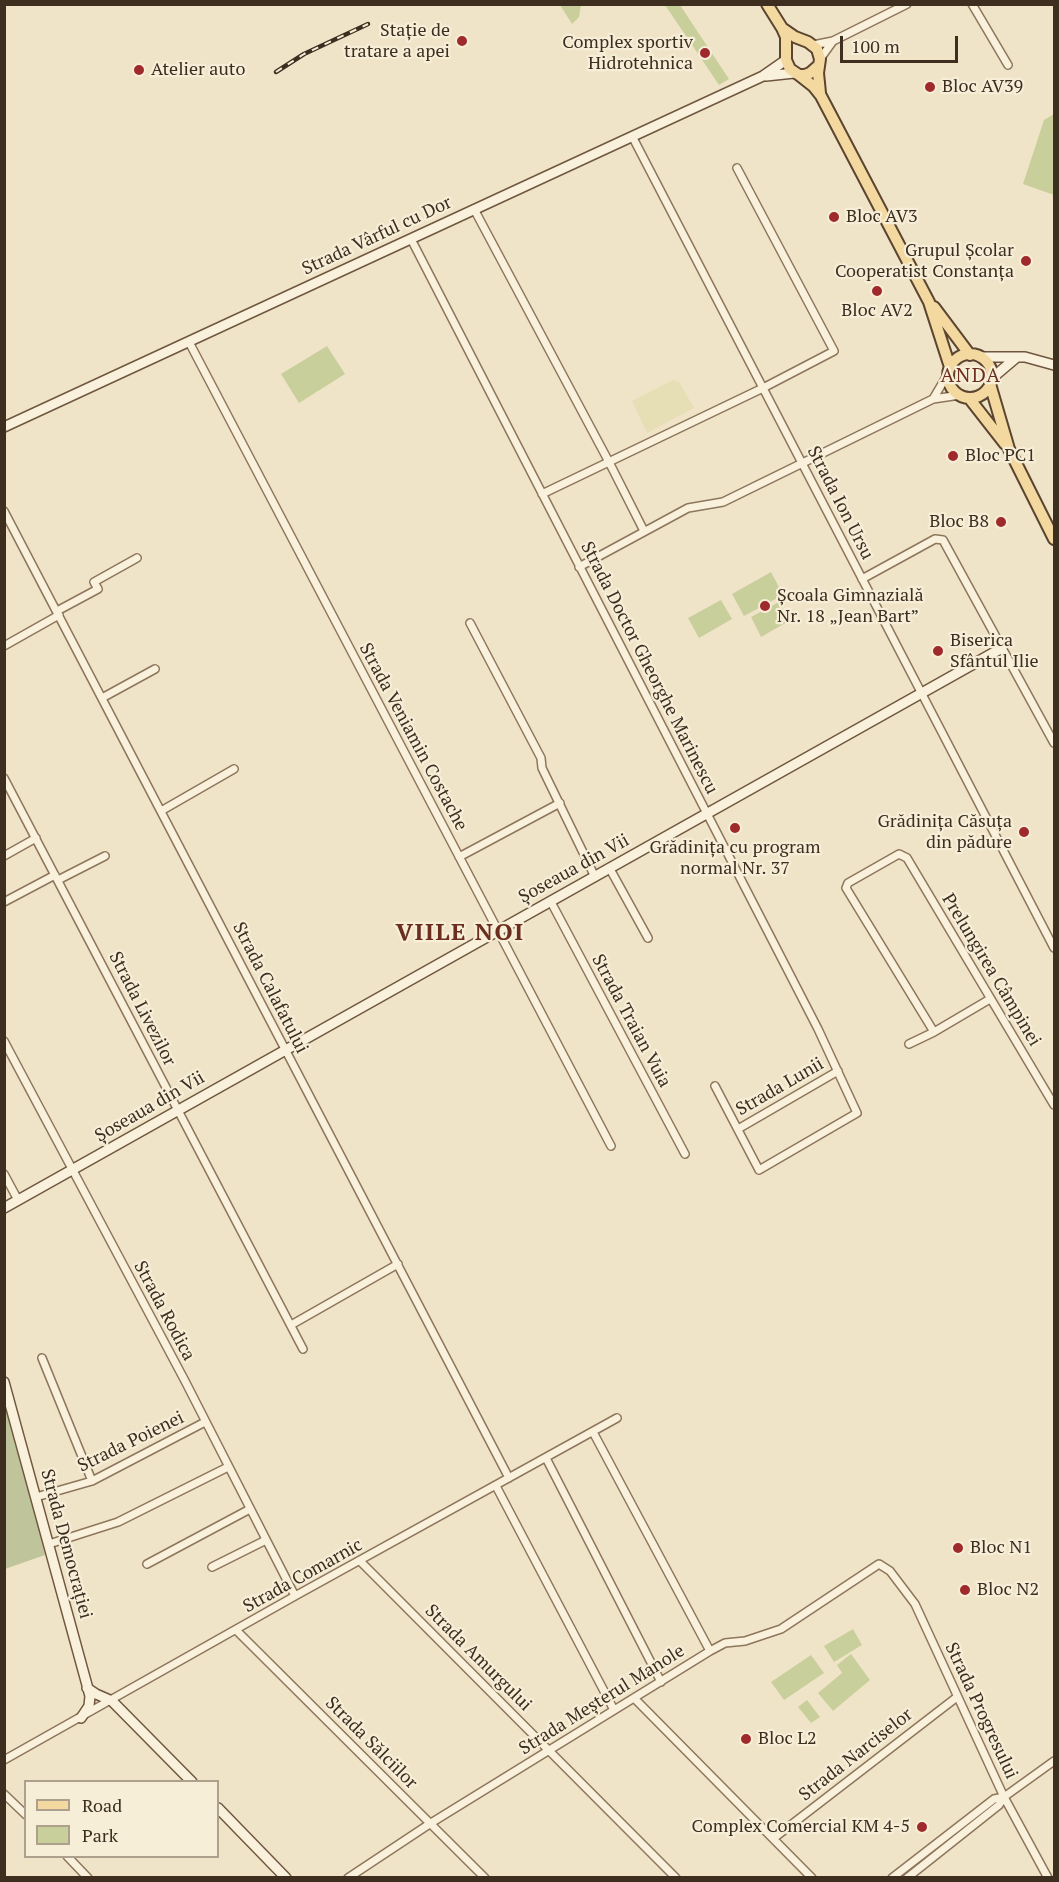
<!DOCTYPE html>
<html>
<head>
<meta charset="utf-8">
<style>
	body { margin:0 }
	#map { position:relative; width:1059px; height:1882px; overflow:hidden; background:#f0e4c8; font-family:"PT Serif",serif }
	canvas { display:block }
	.frame { position:absolute; inset:0; border:6px solid #3d2e20; pointer-events:none }
	.legend { position:absolute; left:24px; top:1780px; width:195px; height:78px; box-sizing:border-box; background:#f7eed8; border:2px solid #ada18e; margin:0; padding:8px 10px; list-style:none; font-size:18px; color:#3d2e20 }
	.legend li { display:flex; align-items:center; gap:12px; height:30px }
	.legend b { width:30px; border:2px solid #ada18e }
	.scale { position:absolute; left:840px; top:36px; width:118px; height:27px; box-sizing:border-box; border:3px solid #3d2e20; border-top:0; padding-left:8px; font-size:18px; line-height:21px; white-space:nowrap; color:#3d2e20; -webkit-text-stroke:4px #f7eed8; paint-order:stroke }
</style>
</head>
<body>
<div id="map">
<canvas width="1059" height="1882"></canvas>
<div class="frame"></div>
<ul class="legend">
<li><b style="height:8px;background:#f3d9a0"></b>Road</li>
<li><b style="height:16px;background:#c9cf9b"></b>Park</li>
</ul>
<div class="scale">100 m</div>
</div>
<script>
const ctx = document.querySelector('canvas').getContext('2d');
ctx.lineJoin = 'round';
function paint(path, color) {
  ctx.fillStyle = color;
  ctx.fill(path, 'evenodd');
}
function toPath(rows) {
  const path = new Path2D();
  for (const r of rows) {
    if (r.length === 3) {
      path.moveTo(r[0] + r[2], r[1]);
      path.arc(r[0], r[1], r[2], 0, 2 * Math.PI);
      continue;
    }
    path.moveTo(r[0], r[1]);
    for (let i = 2; i < r.length; i += 2) path.lineTo(r[i], r[i + 1]);
  }
  return path;
}
function trace(path, color, width, dash) {
  ctx.strokeStyle = color;
  ctx.lineWidth = width;
  ctx.lineCap = dash ? 'butt' : 'round';
  ctx.setLineDash(dash || []);
  ctx.stroke(path);
}
function label(font, color, halo, rows, align = 'center') {
  ctx.font = font + ' "PT Serif",serif';
  ctx.lineWidth = 4.5;
  ctx.setLineDash([]);
  ctx.textBaseline = 'middle';
  ctx.strokeStyle = halo;
  ctx.fillStyle = color;
  for (const [text, x, y, turn = 0] of rows) {
    ctx.save();
    ctx.translate(x, y);
    ctx.rotate((+turn || 0) * Math.PI / 180);
    ctx.textAlign = isNaN(turn) ? turn : align;
    if (halo) ctx.strokeText(text, 0, 0);
    ctx.fillText(text, 0, 0);
    ctx.restore();
  }
}
paint(toPath([
	[673,380,679,382,694,408,647,433,632,401]
]), '#e6deb5');
paint(toPath([
	[560,5,581,5,579,17,572,24],
	[665,5,680,5,729,79,719,85],
	[1054,114,1054,195,1023,184,1044,120],
	[327,346,345,374,299,403,281,374],
	[771,572,783,595,744,616,732,594],
	[721,600,732,619,699,638,688,618],
	[779,602,789,621,761,637,751,617],
	[853,1629,862,1645,834,1662,824,1646],
	[851,1654,870,1680,833,1711,818,1693,842,1673,837,1665],
	[811,1655,824,1673,784,1700,771,1682],
	[807,1700,820,1717,811,1723,798,1707]
]), '#c9cf9b');
paint(toPath([
	[4,1397,23,1463,45,1555,5,1569]
]), '#bfc49a');
const street = toPath([
	[972,4,1008,65],
	[813,45,833,41,907,4],
	[820,59,833,41],
	[632,136,1054,948],
	[474,209,609,462,644,531],
	[411,239,818,1029,857,1113,759,1170,715,1086],
	[189,342,611,1146],
	[933,399,949,372],
	[542,494,763,388,834,351,737,168],
	[4,511,509,1478],
	[579,567,688,508,723,502,933,399,960,395],
	[862,579,935,539,943,540,1054,743],
	[57,611,98,589,94,582,137,558],
	[470,623,541,758,542,768,595,877],
	[4,646,59,615],
	[102,698,155,669],
	[4,778,303,1349],
	[161,811,234,769],
	[4,856,36,838],
	[459,857,560,803],
	[610,869,648,938],
	[58,880,105,856],
	[4,902,55,875],
	[551,902,685,1154],
	[934,1032,846,888,848,883,899,854,907,858,1054,1105],
	[4,1041,185,1381,295,1596],
	[909,1044,934,1032,990,999],
	[738,1129,838,1071],
	[4,1174,18,1200],
	[291,1325,398,1264],
	[42,1358,92,1481],
	[593,1432,710,1651],
	[546,1458,661,1682],
	[496,1486,614,1710],
	[36,1497,92,1481,205,1422],
	[49,1544,118,1522,228,1467],
	[361,1562,676,1878],
	[147,1564,250,1509],
	[212,1567,266,1540],
	[236,1630,485,1878],
	[635,1699,812,1878],
	[4,1760,295,1596,617,1418],
	[4,1794,26,1815],
	[774,1838,957,1697],
	[67,1856,88,1878],
	[348,1878,431,1823,710,1651,725,1643,745,1641,781,1629,879,1564,890,1571,915,1604,1004,1797,1048,1878],
	[892,1878,994,1799,1004,1797,1054,1761],
	[907,1878,999,1805,1004,1797]
]);
const secondary = toPath([
	[766,76,794,73],
	[980,357,1025,357,1054,365],
	[991,379,1017,357],
	[4,427,763,76,786,60],
	[4,1208,1002,648],
	[4,1382,90,1696,89,1706,81,1718],
	[87,1688,96,1694,112,1701,192,1782],
	[218,1808,286,1878]
]);
const primary = toPath([
	[767,4,782,28,786,37,786,60,790,69,799,75,805,75,810,73,818,66],
	[782,28,795,37,808,42,817,49,820,59,818,73,820,93],
	[799,75,813,86,821,96,929,302,950,367],
	[934,307,970,355],
	[970,376,22],
	[990,384,1009,449,1054,539],
	[969,398,1005,444]
]);
trace(street, '#8d765c', 10);
trace(secondary, '#6f573f', 12);
trace(primary, '#5b4430', 14);
trace(street, '#faf1dc', 7);
trace(secondary, '#faf1dc', 9);
trace(primary, '#f3d9a0', 10);
const rail = toPath([
	[276,72,304,54,368,24]
]);
trace(rail, '#3d2e20', 4.5);
trace(rail, '#f7eed8', 2, [7]);
for (const [x, y, r, color] of [
	[462,41,6,"#9e2a2b"],
	[705,53,6,"#9e2a2b"],
	[139,70,6,"#9e2a2b"],
	[930,87,6,"#9e2a2b"],
	[834,217,6,"#9e2a2b"],
	[1026,261,6,"#9e2a2b"],
	[877,291,6,"#9e2a2b"],
	[953,456,6,"#9e2a2b"],
	[1001,522,6,"#9e2a2b"],
	[765,606,6,"#9e2a2b"],
	[938,651,6,"#9e2a2b"],
	[735,828,6,"#9e2a2b"],
	[1024,832,6,"#9e2a2b"],
	[958,1548,6,"#9e2a2b"],
	[965,1590,6,"#9e2a2b"],
	[746,1739,6,"#9e2a2b"],
	[922,1827,6,"#9e2a2b"]
]) {
  const dot = new Path2D();
  dot.arc(x, y, r, 0, 2 * Math.PI);
  ctx.fillStyle = color;
  ctx.fill(dot);
  trace(dot, '#f7eed8', 2);
}
label('18px', '#3d2e20', '#f7eed8', [
	["Stație de",450,31,"right"],
	["tratare a apei",450,52,"right"],
	["Complex sportiv",693,43,"right"],
	["Hidrotehnica",693,64,"right"],
	["Atelier auto",151,70],
	["Bloc AV39",942,87],
	["Bloc AV3",846,217],
	["Grupul Școlar",1014,251,"right"],
	["Cooperatist Constanța",1014,272,"right"],
	["Bloc AV2",877,311,"center"],
	["Bloc PC1",965,456],
	["Bloc B8",989,522,"right"],
	["Școala Gimnazială",777,596],
	["Nr. 18 „Jean Bart”",777,617],
	["Biserica",950,641],
	["Sfântul Ilie",950,662],
	["Grădinița Căsuța",1012,822,"right"],
	["din pădure",1012,843,"right"],
	["Grădinița cu program",735,848,"center"],
	["normal Nr. 37",735,869,"center"],
	["Bloc N1",970,1548],
	["Bloc N2",977,1590],
	["Bloc L2",758,1739],
	["Complex Comercial KM 4-5",910,1827,"right"]
], 'left');
label('18px', '#3d2e20', '#f7eed8', [
	["Strada Vârful cu Dor",377,236,-25],
	["Strada Ion Ursu",840,503,63],
	["Strada Doctor Gheorghe Marinescu",649,668,63],
	["Strada Veniamin Costache",413,737,62],
	["Șoseaua din Vii",574,869,-29],
	["Prelungirea Câmpinei",991,970,59],
	["Strada Calafatului",270,988,63],
	["Strada Livezilor",142,1009,63],
	["Strada Traian Vuia",631,1021,62],
	["Strada Lunii",780,1087,-30],
	["Șoseaua din Vii",150,1107,-30],
	["Strada Rodica",164,1311,62],
	["Strada Poienei",131,1442,-26],
	["Strada Democrației",66,1544,75],
	["Strada Comarnic",303,1576,-29],
	["Strada Amurgului",478,1658,45],
	["Strada Meșterul Manole",602,1700,-32],
	["Strada Progresului",981,1711,65],
	["Strada Sălciilor",371,1743,45],
	["Strada Narciselor",856,1755,-38]
]);
ctx.letterSpacing = '1.5px';
label('20px', '#6b2e1e', '#f7eed8', [
	["ANDA",971,376]
]);
ctx.letterSpacing = '0px';
ctx.letterSpacing = '1.5px';
label('bold 24px', '#6b2e1e', '#f7eed8', [
	["VIILE NOI",460,933]
]);
ctx.letterSpacing = '0px';
</script>
</body>
</html>
